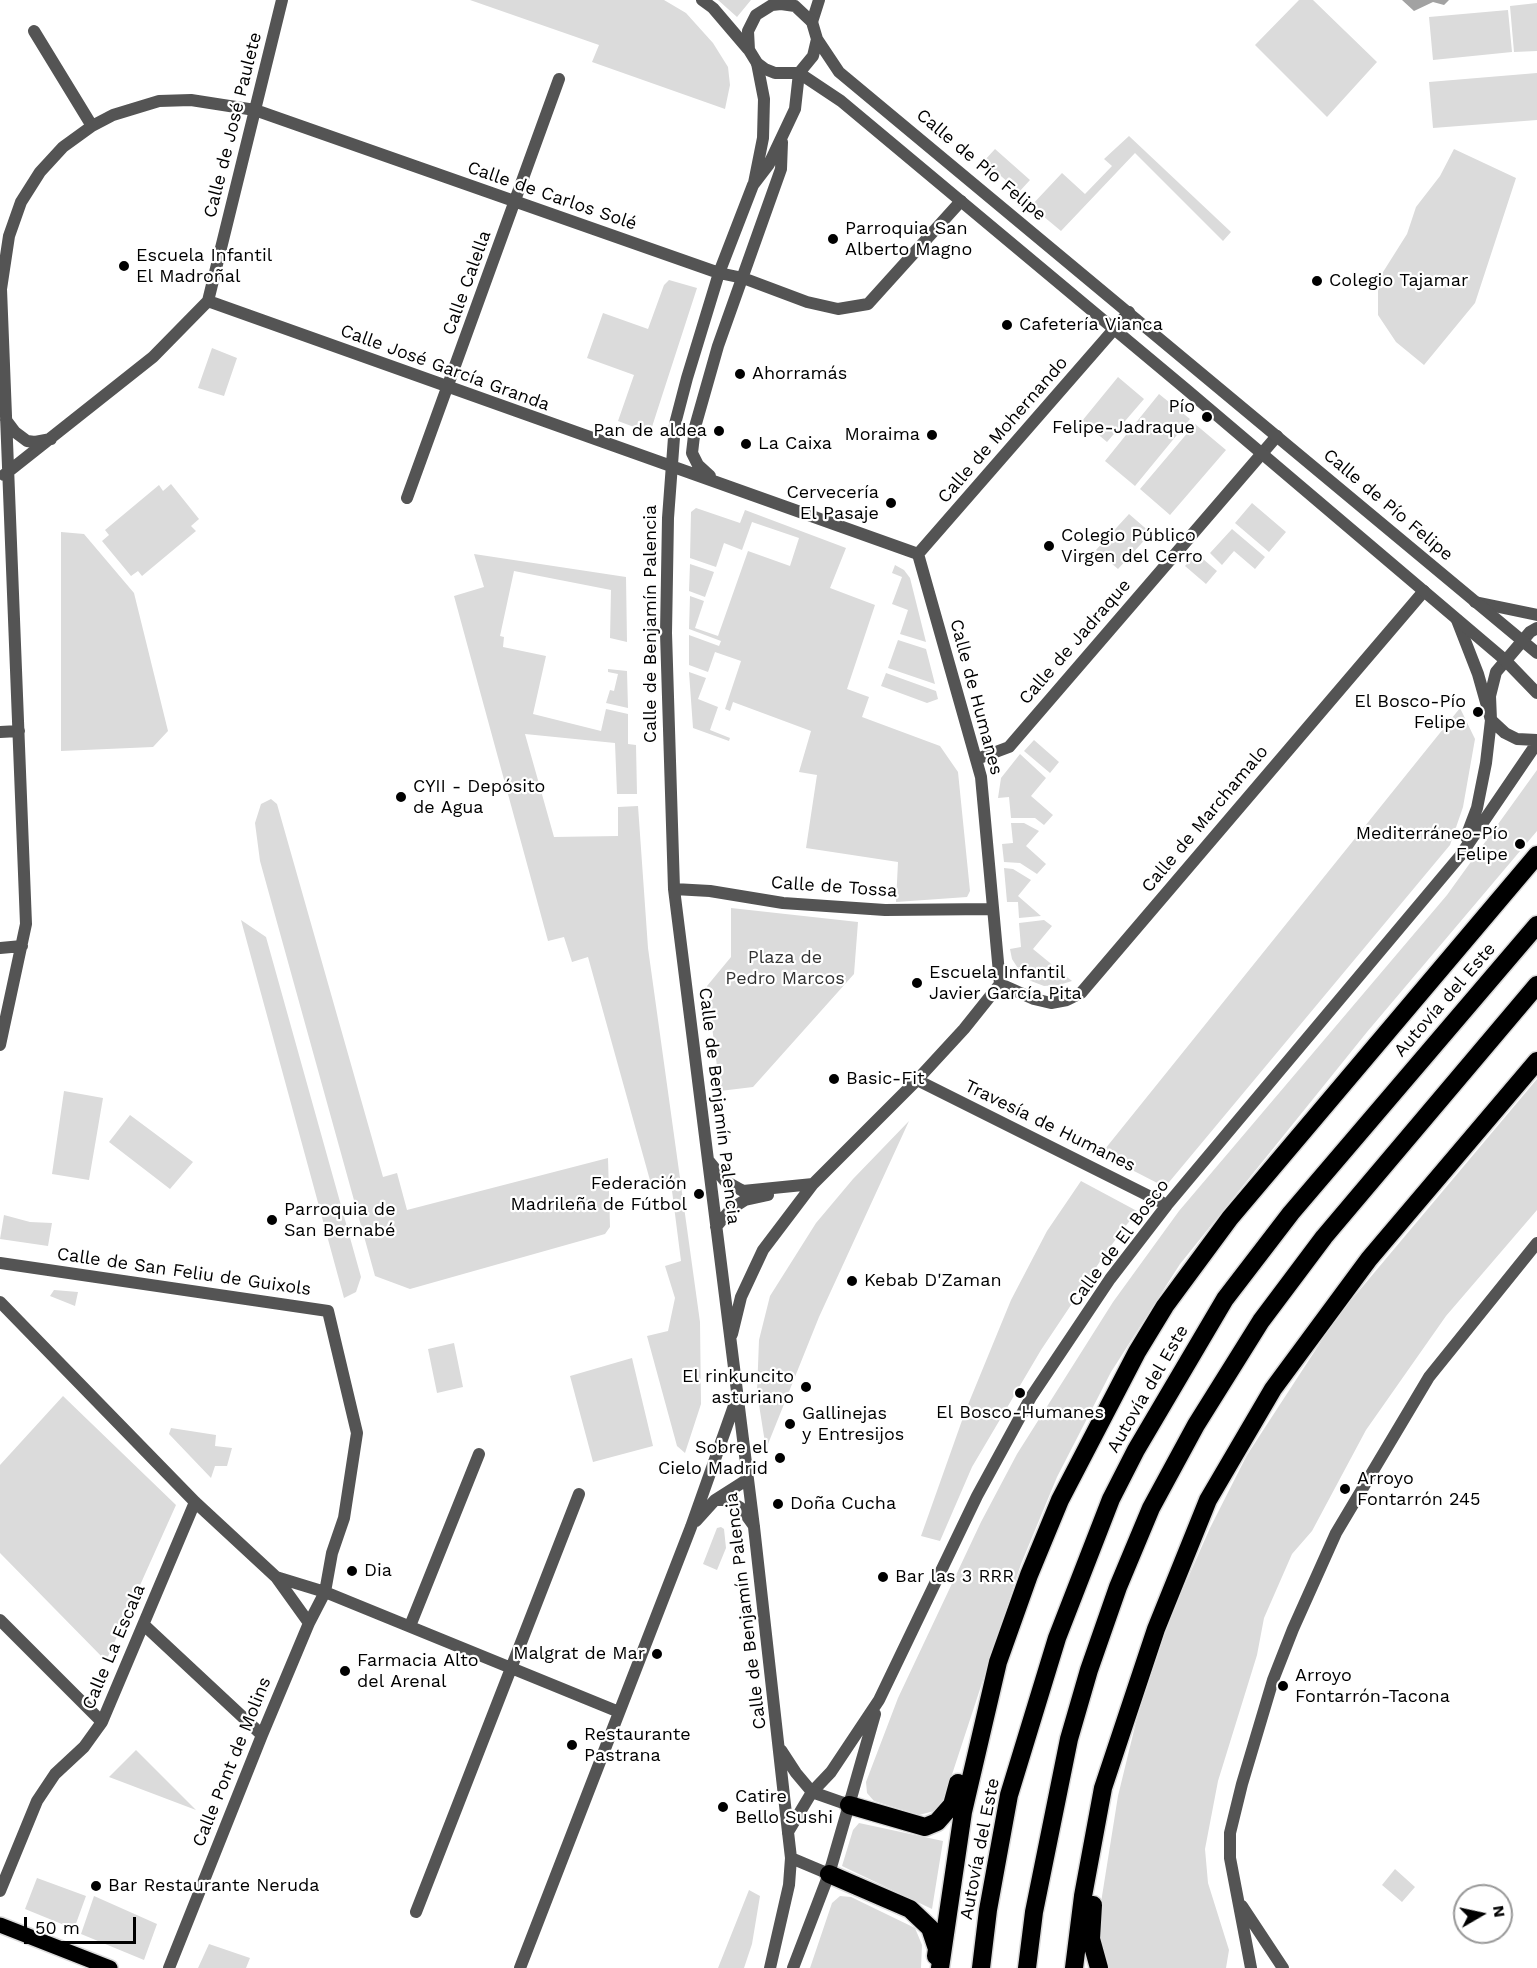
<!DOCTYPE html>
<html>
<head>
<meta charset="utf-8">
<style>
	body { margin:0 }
	#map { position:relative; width:1537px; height:1968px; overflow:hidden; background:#fff; font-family:"Work Sans",sans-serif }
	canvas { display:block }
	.north { position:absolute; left:1453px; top:1884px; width:60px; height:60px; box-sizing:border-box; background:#fff; border:2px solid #999; border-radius:50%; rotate:81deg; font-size:16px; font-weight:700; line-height:24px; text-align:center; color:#000 }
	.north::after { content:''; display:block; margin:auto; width:21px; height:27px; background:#000; clip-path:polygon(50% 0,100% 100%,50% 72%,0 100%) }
	.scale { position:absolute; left:24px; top:1917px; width:112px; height:27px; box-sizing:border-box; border:3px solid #000; border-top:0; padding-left:8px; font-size:18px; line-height:21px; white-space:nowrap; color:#000; -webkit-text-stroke:4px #fff; paint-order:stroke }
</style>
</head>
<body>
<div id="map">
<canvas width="1537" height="1968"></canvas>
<div class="north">N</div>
<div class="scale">50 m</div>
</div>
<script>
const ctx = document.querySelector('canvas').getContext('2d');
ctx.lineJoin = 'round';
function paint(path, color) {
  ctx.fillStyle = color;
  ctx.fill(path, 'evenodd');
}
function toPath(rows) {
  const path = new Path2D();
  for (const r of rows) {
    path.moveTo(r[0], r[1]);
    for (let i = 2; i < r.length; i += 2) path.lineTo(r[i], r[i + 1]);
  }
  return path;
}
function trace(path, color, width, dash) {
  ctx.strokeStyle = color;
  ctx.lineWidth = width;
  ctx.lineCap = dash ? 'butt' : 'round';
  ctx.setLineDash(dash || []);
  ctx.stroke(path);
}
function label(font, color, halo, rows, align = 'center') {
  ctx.font = font + ' "Work Sans",sans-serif';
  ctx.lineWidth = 4.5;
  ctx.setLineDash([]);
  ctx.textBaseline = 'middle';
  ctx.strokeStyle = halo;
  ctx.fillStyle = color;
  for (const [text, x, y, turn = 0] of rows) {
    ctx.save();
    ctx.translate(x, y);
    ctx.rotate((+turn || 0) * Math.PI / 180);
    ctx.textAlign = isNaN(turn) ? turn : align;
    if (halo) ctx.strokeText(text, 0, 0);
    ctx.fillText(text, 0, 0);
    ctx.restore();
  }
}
paint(toPath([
	[470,0,664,0,686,13,713,43,728,67,730,85,725,109,592,62,599,45],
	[718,0,751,0,737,17],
	[1299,0,1313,0,1377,62,1327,117,1255,45],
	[1537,3,1537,51,1514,52,1510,6],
	[1508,10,1512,52,1433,60,1429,17],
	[1537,73,1537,120,1433,128,1429,82],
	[1129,136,1231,232,1223,241,1135,153,1061,231,1031,206,1062,173,1085,194,1112,166,1104,159],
	[995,149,1030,180,1019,192,984,161],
	[1454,149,1516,178,1475,303,1424,365,1396,342,1378,315,1378,280,1407,234,1416,207,1440,176],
	[669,280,697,288,650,433,618,421,634,375,587,358,603,313,648,329,664,285],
	[212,348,237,358,224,396,198,388],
	[1118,377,1144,399,1107,442,1082,421],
	[1159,394,1190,419,1135,486,1105,461],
	[1195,424,1226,450,1170,515,1140,489],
	[171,484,199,519,191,526,196,531,142,576,138,571,131,576,102,541,109,535,105,530,159,485,163,491],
	[1252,503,1286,532,1269,552,1235,523],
	[696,508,740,523,745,510,846,548,830,588,875,605,847,689,869,697,862,717,940,746,958,772,970,891,967,897,896,902,898,862,806,848,817,775,799,772,811,731,733,702,730,711,725,709,741,661,715,652,708,672,689,665,689,635,719,646,721,641,689,629,690,596,704,601,695,628,718,636,748,551,790,566,799,538,752,522,742,550,724,543,716,567,690,558,691,512],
	[1129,514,1151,533,1118,569,1096,550],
	[1232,529,1265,557,1255,569,1234,551,1222,565,1210,553],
	[61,532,84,534,134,593,168,731,153,747,61,751],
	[1196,553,1217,571,1206,584,1185,566],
	[474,554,626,577,627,642,610,638,611,590,514,571,500,636,504,637,503,647,546,656,533,714,601,731,606,709,628,714,628,744,636,745,637,794,617,794,615,743,525,734,554,837,618,836,618,807,638,806,648,948,700,1322,701,1404,685,1453,677,1446,647,1336,668,1331,675,1298,665,1266,681,1261,671,1183,651,1184,588,957,572,962,564,937,548,941,454,596,484,587],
	[690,564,714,572,705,597,689,591],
	[895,565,904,570,910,578,926,642,900,634,908,610,892,604,902,577,892,573],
	[898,640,926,649,935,684,888,668],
	[608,669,627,671,628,708,606,703,610,690,614,691,618,674,608,672],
	[689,672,706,678,698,699,718,707,710,730,730,738,729,741,693,728],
	[886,673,936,691,938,699,927,703,881,686],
	[1460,708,1475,739,1463,807,1450,845,1165,1187,1101,1154],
	[1034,740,1059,762,1050,773,1024,751],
	[1020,754,1046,778,1031,796,1053,815,1044,825,1035,818,1011,818,1009,797,998,798,1001,778],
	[1537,770,1537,831,1367,1032,1180,1264,1111,1372,1057,1477,1021,1564,942,1805,934,1811,919,1815,874,1801,867,1793,866,1782,898,1698,981,1522,1017,1454,1113,1302,1179,1211,1447,895],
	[271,799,277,804,383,1177,397,1173,407,1210,608,1158,610,1227,605,1234,410,1289,375,1276,260,861,255,823,261,804],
	[1011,823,1024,823,1039,831,1026,846,1046,864,1037,874,1020,863,1004,862,1002,844,1013,843],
	[1004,868,1013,869,1031,880,1018,896,1041,916,1019,918,1018,902,1007,902],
	[731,908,858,922,854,974,753,1087,720,1091,707,986,731,957],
	[241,920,266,937,361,1277,356,1292,344,1298],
	[1044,920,1052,926,1033,949,1072,981,1059,985,1044,986,1031,981,1023,976,1012,959,1010,949,1021,947,1019,923],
	[1537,1079,1537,1210,1446,1316,1366,1430,1312,1531,1292,1554,1264,1618,1257,1655,1218,1781,1205,1849,1208,1883,1229,1950,1226,1968,1104,1968,1095,1940,1118,1796,1137,1718,1171,1616,1210,1528,1247,1455,1337,1317],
	[64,1091,103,1098,89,1180,52,1174],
	[130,1115,193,1162,170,1189,109,1142],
	[909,1121,819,1317,766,1449,757,1392,759,1340,770,1296,816,1223,853,1179],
	[1081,1181,1137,1211,1107,1251,1041,1350,972,1467,940,1541,921,1536,965,1412,1011,1300,1047,1231],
	[4,1215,30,1222,52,1223,48,1246,0,1239],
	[54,1290,78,1292,75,1306,50,1296],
	[454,1343,463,1387,437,1393,428,1349],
	[632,1358,653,1446,593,1462,570,1376],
	[63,1396,176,1505,106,1661,0,1553,0,1465],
	[171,1428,216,1435,215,1446,232,1448,227,1466,215,1466,211,1478,169,1434],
	[721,1527,724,1529,726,1548,717,1570,703,1564,717,1528],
	[136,1750,196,1810,109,1777],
	[859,1823,943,1841,932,1909,842,1866,853,1830],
	[1395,1869,1415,1887,1402,1902,1382,1885],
	[37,1878,86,1896,74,1929,25,1909],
	[749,1890,760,1896,752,1944,744,1968,718,1968],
	[94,1896,157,1924,144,1960,81,1934],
	[840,1896,851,1897,915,1928,922,1945,921,1968,810,1968,832,1903],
	[209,1944,250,1958,246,1968,198,1968]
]), '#dbdbdb');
paint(toPath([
	[1402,0,1449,0,1444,5,1433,2,1414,11]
]), '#a2a2a2');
const primary = toPath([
	[0,1925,110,1968]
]);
const motorway = toPath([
	[849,1805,925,1827,937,1822,952,1805,958,1783],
	[829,1874,910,1909,930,1928,937,1949,936,1956],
	[1093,1905,1091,1939,1099,1968],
	[940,1968,963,1812,998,1662,1029,1575,1060,1500,1137,1352,1165,1306,1230,1218,1537,855],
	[981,1968,988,1910,1009,1795,1057,1638,1111,1499,1136,1450,1225,1299,1291,1213,1537,925],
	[1027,1968,1034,1912,1069,1739,1089,1670,1118,1587,1151,1508,1196,1425,1261,1321,1324,1237,1537,985],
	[1074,1968,1083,1896,1103,1788,1156,1629,1208,1500,1273,1389,1369,1259,1537,1061]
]);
trace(primary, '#dbdbdb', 18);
trace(motorway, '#dbdbdb', 21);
trace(toPath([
	[812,22,819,0],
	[34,31,92,126],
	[754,183,763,138,764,99,757,63],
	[208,301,918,554,981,777,1000,984,964,1029,917,1080,813,1184,763,1250,741,1297,732,1334],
	[6,420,15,432,27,441,35,442,51,439],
	[4,475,153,357,208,301,282,0],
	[710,476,698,465,692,453,695,427,718,346,781,169,782,142],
	[407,498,559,79],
	[918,554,1129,312],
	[1475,602,1537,615],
	[1457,620,1478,674,1491,720,1505,733,1517,739,1537,740],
	[0,732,19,731],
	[977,759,1009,747,1277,436],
	[1466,837,1477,808,1486,763,1491,720,1490,696,1496,672,1530,632,1537,628],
	[674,889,710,891,783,903,885,910,992,909],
	[0,948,22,946],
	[1000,984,1034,999,1051,1003,1067,1000,1081,993,1424,591],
	[0,1045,26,924,1,289,9,236,21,202,40,172,63,147,92,126,113,115,159,101,191,100,255,110,719,273,743,278,807,302,838,309,868,304,961,201],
	[917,1080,1167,1205],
	[708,1160,725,1181,743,1191,813,1184],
	[716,1227,731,1209,745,1200,768,1195],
	[0,1263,328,1311,357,1433,344,1518,332,1553,325,1592,309,1623,262,1735,169,1968],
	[0,1302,195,1502,276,1577,309,1623],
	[715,1500,728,1500,741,1508,754,1526],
	[696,1521,715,1500,748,1479],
	[276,1577,325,1592,619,1712],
	[0,1620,102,1722],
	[144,1625,262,1735],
	[410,1626,479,1454],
	[781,1750,796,1773,812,1792,831,1772,879,1700,977,1496,1031,1397,1110,1279,1167,1205,1460,856,1537,743],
	[849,1805,875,1714],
	[788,1832,754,1527,674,889,666,633,668,518,675,424,687,378,719,273,753,185,769,164,795,109,799,73],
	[0,1891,37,1801,55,1774,84,1747,102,1722,195,1502],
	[416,1912,579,1494],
	[520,1968,691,1527,736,1400]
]), '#545454', 12);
trace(toPath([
	[702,0,713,8,748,49],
	[781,4,795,6,812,22,817,39,813,56,799,73,775,73,765,69,757,63,749,50,748,31,756,15,772,5,781,4],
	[817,39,839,72,1537,653],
	[799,73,841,101,1187,390,1505,660,1537,693],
	[791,1858,829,1874],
	[1242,1906,1283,1968],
	[770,1968,789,1885,791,1858,788,1832,812,1792,849,1805,829,1874,793,1968],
	[1251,1968,1230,1858,1230,1833,1242,1784,1273,1680,1293,1629,1336,1533,1429,1377,1537,1243]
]), '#545454', 12);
trace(primary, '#000', 15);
trace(motorway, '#000', 18);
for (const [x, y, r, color] of [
	[833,239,6,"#000"],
	[124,266,6,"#000"],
	[1317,281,6,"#000"],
	[1007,325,6,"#000"],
	[740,374,6,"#000"],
	[1207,417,6,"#000"],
	[719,431,6,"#000"],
	[932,435,6,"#000"],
	[746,444,6,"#000"],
	[891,503,6,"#000"],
	[1049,546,6,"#000"],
	[1478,712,6,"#000"],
	[401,797,6,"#000"],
	[1520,844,6,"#000"],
	[917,983,6,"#000"],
	[834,1079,6,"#000"],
	[699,1194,6,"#000"],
	[272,1220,6,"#000"],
	[852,1281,6,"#000"],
	[806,1387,6,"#000"],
	[1020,1393,6,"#000"],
	[790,1424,6,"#000"],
	[780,1458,6,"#000"],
	[1345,1489,6,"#000"],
	[778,1504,6,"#000"],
	[352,1571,6,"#000"],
	[883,1577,6,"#000"],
	[657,1654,6,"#000"],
	[345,1671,6,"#000"],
	[1283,1686,6,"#000"],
	[572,1745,6,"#000"],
	[723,1807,6,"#000"],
	[96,1886,6,"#000"]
]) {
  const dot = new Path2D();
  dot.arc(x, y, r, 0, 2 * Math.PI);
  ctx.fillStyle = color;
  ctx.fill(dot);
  trace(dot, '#fff', 2);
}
label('18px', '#000', '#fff', [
	["Calle de José Paulete",233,125,-76],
	["Calle de Pío Felipe",981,165,40],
	["Calle de Carlos Solé",552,196,19],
	["Calle Calella",467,283,-70],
	["Calle José García Granda",445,368,20],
	["Calle de Mohernando",1003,430,-49],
	["Calle de Pío Felipe",1388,505,40],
	["Calle de Benjamín Palencia",651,624,-90],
	["Calle de Jadraque",1075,642,-49],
	["Calle de Humanes",976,697,75],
	["Calle de Marchamalo",1205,819,-50],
	["Calle de Tossa",834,887,4],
	["Autovía del Este",1445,1000,-49],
	["Calle de Benjamín Palencia",719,1106,83],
	["Travesía de Humanes",1050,1126,26],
	["Calle de El Bosco",1119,1243,-53],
	["Calle de San Feliu de Guixols",184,1272,8],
	["Autovía del Este",1148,1389,-60],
	["Calle de Benjamín Palencia",746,1611,-97],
	["Calle La Escala",114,1647,-67],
	["Calle Pont de Molins",232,1762,-68],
	["Autovía del Este",980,1849,-79]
]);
label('18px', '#000', '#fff', [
	["Parroquia San",845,229],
	["Alberto Magno",845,250],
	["Escuela Infantil",136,256],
	["El Madroñal",136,277],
	["Colegio Tajamar",1329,281],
	["Cafetería Vianca",1019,325],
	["Ahorramás",752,374],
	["Pío",1195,407,"right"],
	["Felipe-Jadraque",1195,428,"right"],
	["Pan de aldea",707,431,"right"],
	["Moraima",920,435,"right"],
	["La Caixa",758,444],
	["Cervecería",879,493,"right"],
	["El Pasaje",879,514,"right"],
	["Colegio Público",1061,536],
	["Virgen del Cerro",1061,557],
	["El Bosco-Pío",1466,702,"right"],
	["Felipe",1466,723,"right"],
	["CYII - Depósito",413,787],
	["de Agua",413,808],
	["Mediterráneo-Pío",1508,834,"right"],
	["Felipe",1508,855,"right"],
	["Escuela Infantil",929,973],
	["Javier García Pita",929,994],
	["Basic-Fit",846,1079],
	["Federación",687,1184,"right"],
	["Madrileña de Fútbol",687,1205,"right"],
	["Parroquia de",284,1210],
	["San Bernabé",284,1231],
	["Kebab D'Zaman",864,1281],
	["El rinkuncito",794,1377,"right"],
	["asturiano",794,1398,"right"],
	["El Bosco-Humanes",1020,1413,"center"],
	["Gallinejas",802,1414],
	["y Entresijos",802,1435],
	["Sobre el",768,1448,"right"],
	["Cielo Madrid",768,1469,"right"],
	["Arroyo",1357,1479],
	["Fontarrón 245",1357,1500],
	["Doña Cucha",790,1504],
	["Dia",364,1571],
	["Bar las 3 RRR",895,1577],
	["Malgrat de Mar",645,1654,"right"],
	["Farmacia Alto",357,1661],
	["del Arenal",357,1682],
	["Arroyo",1295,1676],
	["Fontarrón-Tacona",1295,1697],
	["Restaurante",584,1735],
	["Pastrana",584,1756],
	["Catire",735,1797],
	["Bello Sushi",735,1818],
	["Bar Restaurante Neruda",108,1886]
], 'left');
label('18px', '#323232', '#fff', [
	["Plaza de",785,958],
	["Pedro Marcos",785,979]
]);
</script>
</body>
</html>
